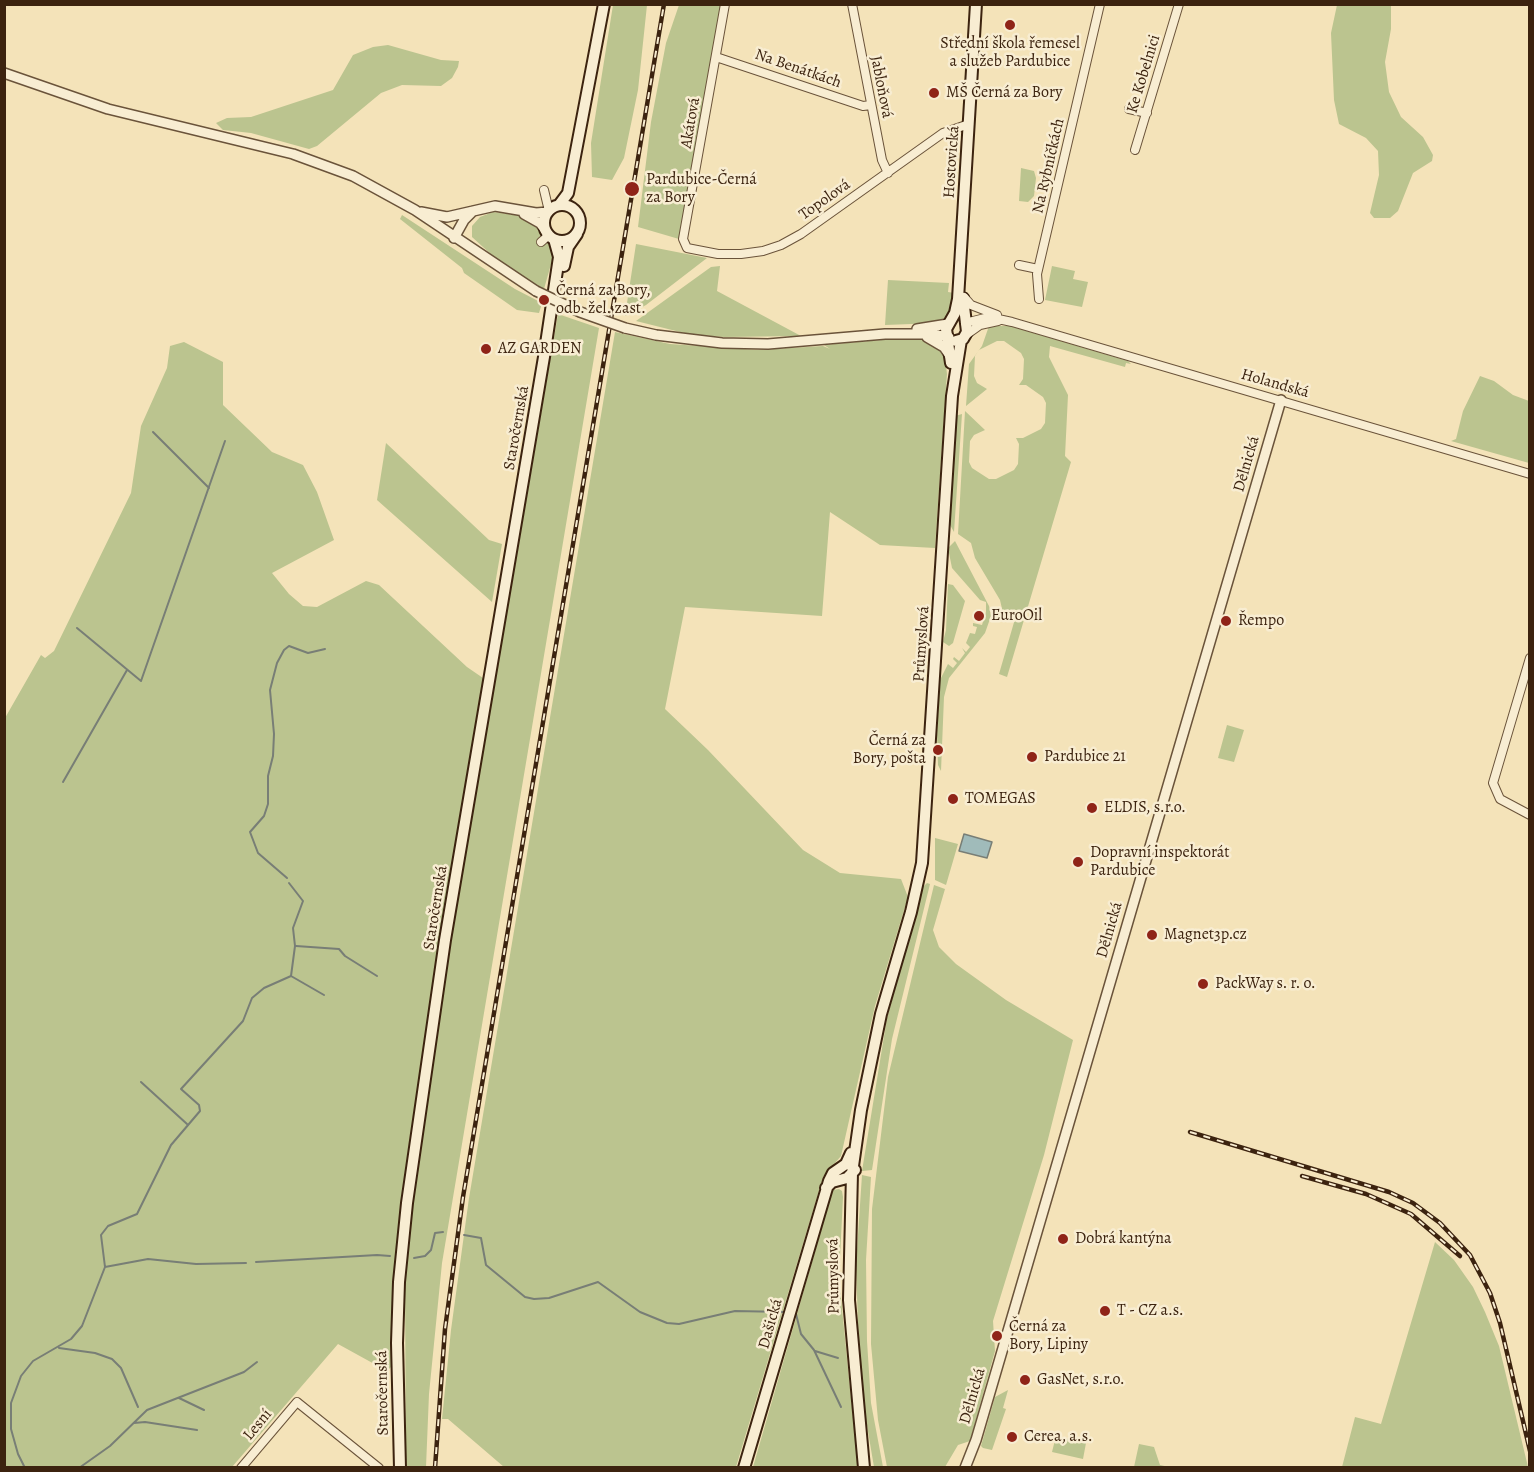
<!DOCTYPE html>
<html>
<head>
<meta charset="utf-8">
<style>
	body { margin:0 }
	#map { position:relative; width:1534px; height:1472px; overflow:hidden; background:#f4e3b9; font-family:Alegreya,serif }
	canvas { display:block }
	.frame { position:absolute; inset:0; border:6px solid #3c230f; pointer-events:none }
</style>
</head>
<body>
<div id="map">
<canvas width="1534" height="1472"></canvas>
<div class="frame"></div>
</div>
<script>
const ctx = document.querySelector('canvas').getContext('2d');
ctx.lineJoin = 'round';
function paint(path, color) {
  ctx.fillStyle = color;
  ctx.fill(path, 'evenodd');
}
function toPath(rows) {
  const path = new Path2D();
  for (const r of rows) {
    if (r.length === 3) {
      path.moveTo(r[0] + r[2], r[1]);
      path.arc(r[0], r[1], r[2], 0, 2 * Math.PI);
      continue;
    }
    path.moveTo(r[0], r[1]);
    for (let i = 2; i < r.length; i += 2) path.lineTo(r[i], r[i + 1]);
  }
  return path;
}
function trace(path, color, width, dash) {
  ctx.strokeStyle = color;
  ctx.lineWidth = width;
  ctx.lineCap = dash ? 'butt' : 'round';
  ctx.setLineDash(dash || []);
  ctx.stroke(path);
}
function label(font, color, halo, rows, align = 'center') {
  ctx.font = font + ' Alegreya,serif';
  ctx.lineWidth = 5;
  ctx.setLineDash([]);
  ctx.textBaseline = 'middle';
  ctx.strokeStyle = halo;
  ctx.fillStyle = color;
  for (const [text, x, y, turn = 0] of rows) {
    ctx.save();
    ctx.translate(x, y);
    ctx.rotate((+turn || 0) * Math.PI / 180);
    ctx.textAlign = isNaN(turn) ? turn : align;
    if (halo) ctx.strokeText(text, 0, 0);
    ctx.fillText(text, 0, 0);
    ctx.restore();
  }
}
paint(toPath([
	[613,5,647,5,638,90,624,158,612,180,592,177,591,143],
	[679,5,723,5,688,202,679,239,638,227,651,122,666,43],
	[1337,5,1391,5,1391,29,1385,62,1389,92,1401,117,1423,137,1433,155,1432,161,1413,173,1398,211,1390,218,1374,218,1370,213,1379,175,1378,151,1366,138,1339,124,1334,100,1331,33],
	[388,45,441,60,459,61,458,67,452,78,441,86,402,85,381,93,317,146,309,149,251,133,223,130,216,123,227,118,251,117,333,90,353,55,373,47],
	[1021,168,1034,171,1036,178,1034,196,1028,202,1019,201],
	[493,212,521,216,533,222,542,232,539,240,543,245,551,242,555,250,544,289,505,267,472,237,472,226,480,217],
	[402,215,515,289,542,303,539,313,517,310,464,273,462,268,400,219],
	[636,244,707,258,646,305,625,316],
	[720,266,717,291,801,336,724,337,688,334,636,321,711,267],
	[1052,266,1075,271,1073,279,1088,282,1082,307,1045,300],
	[888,280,949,283,948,292,954,293,951,313,938,323,885,325],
	[558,314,599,328,442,1263,429,1394,426,1467,406,1468,405,1282,414,1193,451,941],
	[989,326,1010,326,1128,361,1131,364,1126,363,1125,367,1050,346,1049,357,1068,395,1065,456,1071,462,1007,677,999,674,1017,612,1003,613,1000,600,975,558,971,543,958,534,965,411,985,430,974,435,970,441,969,462,972,468,989,479,996,479,1014,470,1018,464,1019,444,1016,438,1023,438,1041,429,1045,423,1046,403,1043,397,1026,385,1019,385,1023,379,1024,359,1021,353,1004,341,997,341,979,350,975,356,974,376,977,383,987,389,966,406,969,364,982,346],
	[615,332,670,344,758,350,823,346,830,349,824,345,916,337,928,340,938,347,945,358,947,374,935,548,880,545,830,512,822,616,685,607,665,709,708,750,803,850,840,873,901,879,908,897,875,1006,841,1156,823,1177,736,1467,504,1467,448,1419,442,1419,451,1330,469,1198],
	[184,342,223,362,223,405,272,452,303,465,317,492,334,540,272,573,289,594,303,606,317,607,366,581,379,585,467,667,483,678,439,939,402,1192,393,1281,391,1367,387,1371,338,1344,232,1467,5,1467,5,718,41,655,45,658,54,651,131,493,141,426,167,368,170,346],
	[1480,376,1494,381,1513,395,1529,401,1529,463,1451,441,1456,439,1463,411],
	[962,414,954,532,949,523,955,416],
	[386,443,489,540,502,544,492,602,377,500],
	[955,541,989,606,991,616,985,633,949,678,944,697,941,771,938,765,937,735,940,680,948,664,953,668,957,663,953,659,954,657,959,661,965,653,962,648,966,652,970,647,966,643,970,633,975,634,977,627,973,626,973,623,982,625,986,612,986,602,980,600,952,568,948,548],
	[948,584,953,585,965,601,953,643,949,646,943,642,946,630],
	[1227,725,1244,730,1234,762,1218,758],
	[935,838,958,844,946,885,935,880],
	[927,883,930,884,892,1039,872,1170,862,1171,887,1018,923,887],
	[934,885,945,889,933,930,939,947,956,964,1006,1000,1073,1040,1044,1155,993,1321,995,1351,970,1441,958,1445,945,1467,887,1467,878,1420,871,1344,872,1209,888,1077],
	[862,1175,871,1177,866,1260,867,1341,871,1403,883,1467,874,1467,863,1402,859,1355,856,1265],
	[839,1189,842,1191,843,1197,839,1279,858,1467,753,1467,827,1210,833,1190],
	[1435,1242,1454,1260,1473,1287,1485,1312,1499,1346,1528,1467,1342,1467,1355,1417,1381,1424],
	[1008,1390,1003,1408,1006,1409,992,1450,983,1448,981,1446,995,1397],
	[1056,1436,1086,1443,1083,1459,1052,1452],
	[1139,1444,1154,1447,1160,1465,1169,1467,1134,1467]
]), '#bbc48f');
const water = toPath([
	[964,834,992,842,987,858,959,851,964,834]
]);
paint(water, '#a0bbba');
trace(water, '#787e76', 1.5);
trace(toPath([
	[153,432,209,488],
	[77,628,141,681,225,441],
	[63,782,127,670],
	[287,878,258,853,250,832,264,816,268,804,268,776,273,756,274,734,270,690,277,663,284,650,289,646,308,653,325,649],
	[296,946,339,949,345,956,377,976],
	[291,976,324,995],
	[141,1082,187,1124],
	[464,1235,481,1238,486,1265,525,1297,534,1299,549,1298,598,1282,640,1312,667,1323,679,1324,735,1311,786,1312],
	[414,1258,425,1256,431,1250,435,1233,443,1232],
	[256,1262,377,1255,390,1256],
	[105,1267,101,1235,108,1226,137,1214,171,1145,200,1111,199,1105,181,1089,243,1021,252,998,264,988,291,976,295,946,293,928,303,901,289,883],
	[796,1314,801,1334,814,1350,841,1407],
	[59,1348,95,1353,112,1359,121,1368,138,1407],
	[815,1351,838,1358],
	[179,1398,204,1410],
	[134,1423,145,1422,197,1430],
	[25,1468,18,1454,11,1429,11,1403,21,1376,33,1361,71,1339,82,1326,105,1267,148,1259,196,1264,246,1263],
	[79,1468,110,1446,147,1410,244,1372,257,1362]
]), '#787e76', 2);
const minor = toPath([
	[725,4,683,239,687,248,718,254,741,254,763,251,781,245,801,234,943,133,969,124],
	[852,4,882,160,888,173],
	[716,57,863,106,871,105],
	[1129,109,1147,113],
	[1135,150,1179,4],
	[544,190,549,211],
	[541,242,549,235],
	[1019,265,1038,269],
	[964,297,971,305,997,315],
	[1039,299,1037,274,1100,4],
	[965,323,989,317,1012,322,1530,474],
	[966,335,980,325,998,321],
	[1530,658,1493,783,1500,799,1530,815],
	[241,1468,297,1402,379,1468]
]);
const tertiary = toPath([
	[4,73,108,109,293,154,353,176,415,210,536,291],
	[421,212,447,217,495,206,536,213,548,212],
	[524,214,540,223,546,231],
	[454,238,464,220,473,211],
	[625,328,656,335,722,343,768,344,885,334,932,334,949,337],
	[917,329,948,324],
	[927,337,944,347,950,356],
	[965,1468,976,1440,1281,400]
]);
const secondary = toPath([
	[562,223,18],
	[559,205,568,193,604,4],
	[564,266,568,247,577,234],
	[956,341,963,339,967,332,963,298],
	[951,363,946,329,955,313,958,299,976,4],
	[826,1188,832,1182,847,1178,855,1170],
	[400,1468,397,1343,399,1282,407,1203,445,940,544,357,559,257,554,239],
	[744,1468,829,1181,833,1173,846,1164,851,1153],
	[864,1468,849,1300,852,1173,861,1110,881,1014,911,912,922,863,952,396,961,340]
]);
trace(minor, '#6a533a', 10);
trace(tertiary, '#6a533a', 12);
trace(secondary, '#3c230f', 14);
trace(minor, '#f8edd2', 8);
trace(tertiary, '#f8edd2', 9);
trace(secondary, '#f8edd2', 10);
const rail = toPath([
	[1190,1132,1389,1192,1413,1203,1440,1223,1470,1255,1490,1293,1500,1323,1530,1451],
	[1302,1176,1366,1194,1411,1214,1460,1256],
	[435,1468,445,1329,463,1197,664,4]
]);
trace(rail, '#3c230f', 4.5);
trace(rail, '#f8edd2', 2, [7]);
const tertiaryBridge = toPath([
	[536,291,580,312,625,328]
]);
trace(tertiaryBridge, '#6a533a', 12, []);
trace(tertiaryBridge, '#f8edd2', 9);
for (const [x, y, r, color] of [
	[1010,25,6,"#8f2418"],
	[934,93,6,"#8f2418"],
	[632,189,8,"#8f2418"],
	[544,300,6,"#8f2418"],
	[486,349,6,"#8f2418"],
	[979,616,6,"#8f2418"],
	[1226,621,6,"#8f2418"],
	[938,750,6,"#8f2418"],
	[1032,757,6,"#8f2418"],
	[953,799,6,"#8f2418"],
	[1092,808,6,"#8f2418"],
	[1078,862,6,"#8f2418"],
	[1152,935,6,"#8f2418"],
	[1203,984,6,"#8f2418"],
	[1063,1239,6,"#8f2418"],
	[1105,1311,6,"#8f2418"],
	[997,1336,6,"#8f2418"],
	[1025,1380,6,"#8f2418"],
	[1012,1437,6,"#8f2418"]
]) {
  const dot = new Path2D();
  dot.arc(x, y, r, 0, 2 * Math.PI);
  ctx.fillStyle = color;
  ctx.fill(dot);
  trace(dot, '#f8edd2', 2);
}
label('16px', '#3c230f', '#f8edd2', [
	["Střední škola řemesel",1010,44,"center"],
	["a služeb Pardubice",1010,62,"center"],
	["MŠ Černá za Bory",946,93],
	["Pardubice-Černá",646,180],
	["za Bory",646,198],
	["Černá za Bory,",556,291],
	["odb. žel. zast.",556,309],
	["AZ GARDEN",498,349],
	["EuroOil",991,616],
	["Řempo",1238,621],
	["Černá za",926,741,"right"],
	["Bory, pošta",926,759,"right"],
	["Pardubice 21",1044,757],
	["TOMEGAS",965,799],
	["ELDIS, s.r.o.",1104,808],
	["Dopravní inspektorát",1090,853],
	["Pardubice",1090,871],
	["Magnet3p.cz",1164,935],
	["PackWay s. r. o.",1215,984],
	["Dobrá kantýna",1075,1239],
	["T - CZ a.s.",1117,1311],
	["Černá za",1009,1327],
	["Bory, Lipiny",1009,1345],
	["GasNet, s.r.o.",1037,1380],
	["Cerea, a.s.",1024,1437]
], 'left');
label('16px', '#3c230f', '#f8edd2', [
	["Na Benátkách",798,69,19],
	["Ke Kobelnici",1144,74,-73],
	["Jabloňová",881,87,79],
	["Akátová",691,123,-80],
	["Hostovická",952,162,-86],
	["Na Rybníčkách",1049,166,-77],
	["Topolová",825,200,-35],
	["Holandská",1275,384,16],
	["Staročernská",517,428,-80],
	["Dělnická",1247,464,-74],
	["Průmyslová",922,644,-86],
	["Staročernská",436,908,-81],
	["Dělnická",1110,930,-74],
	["Průmyslová",834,1276,-91],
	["Dašická",771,1324,-74],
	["Staročernská",383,1393,-91],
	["Dělnická",973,1396,-74],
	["Lesní",258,1425,-51]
]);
</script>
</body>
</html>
